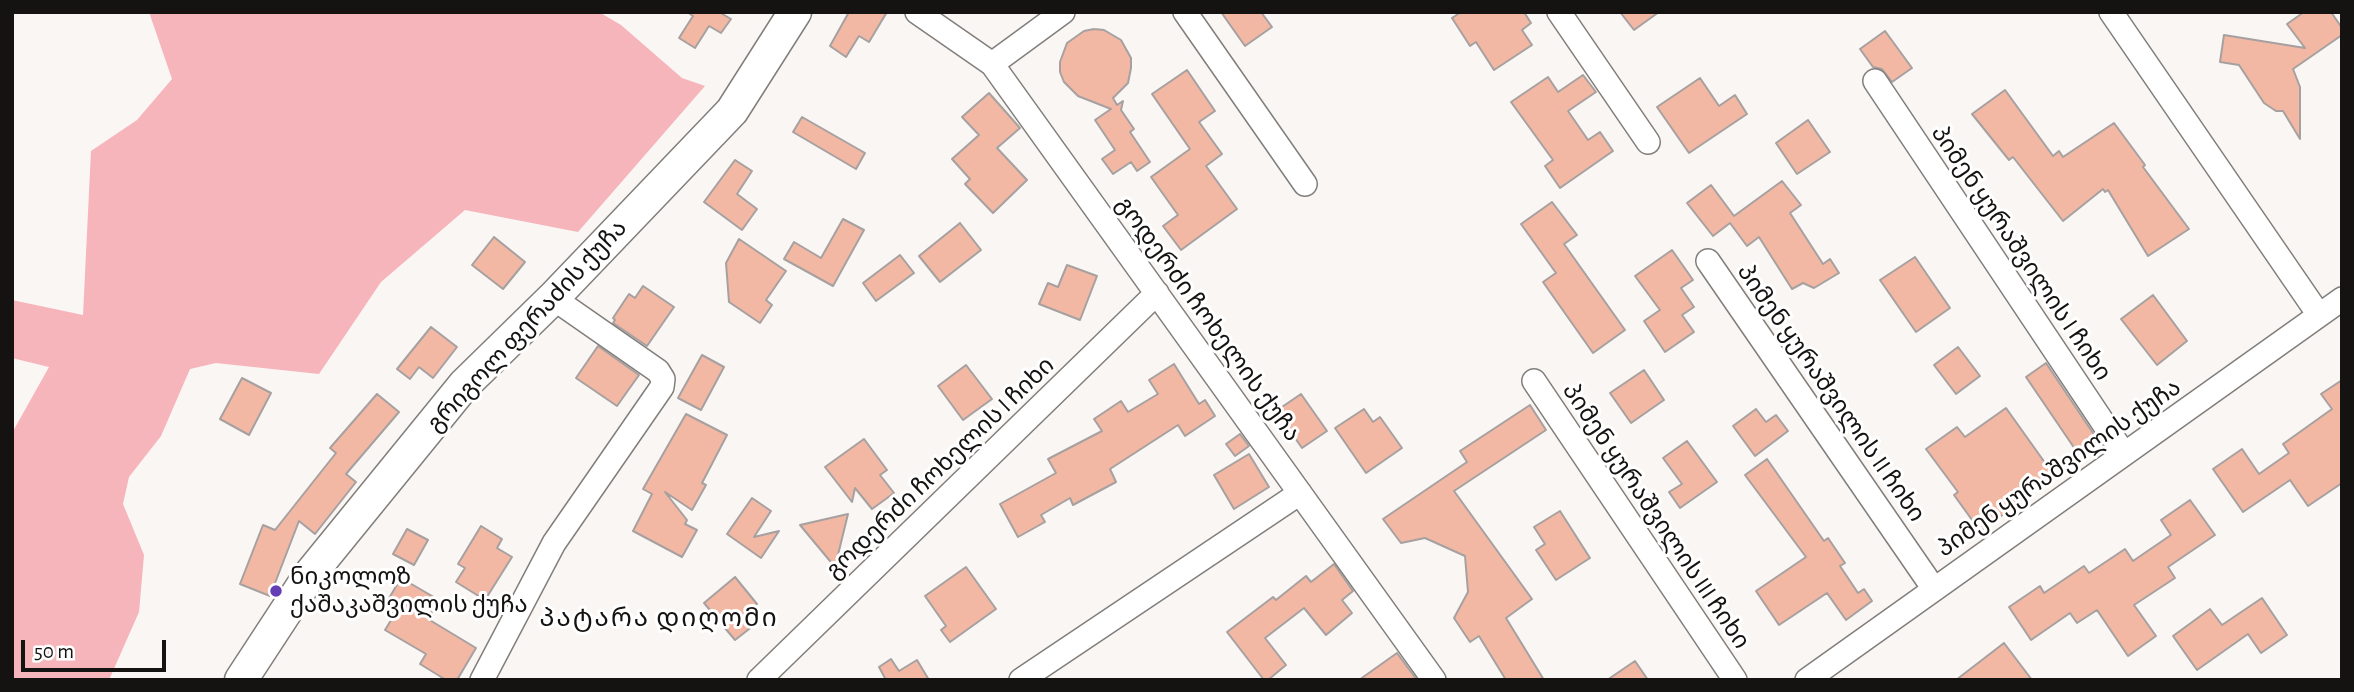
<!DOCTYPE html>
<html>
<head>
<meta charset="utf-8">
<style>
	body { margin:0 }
	#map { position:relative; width:2354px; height:692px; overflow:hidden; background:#faf6f3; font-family:"Alegreya Sans",sans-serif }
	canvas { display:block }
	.frame { position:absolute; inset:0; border:14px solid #151312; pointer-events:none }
	.scale { position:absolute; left:21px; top:640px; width:145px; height:32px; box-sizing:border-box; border:4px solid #151312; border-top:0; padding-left:9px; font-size:21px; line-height:24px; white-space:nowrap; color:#151312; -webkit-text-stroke:5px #fff; paint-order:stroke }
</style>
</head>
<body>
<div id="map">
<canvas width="2354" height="692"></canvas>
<div class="frame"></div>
<div class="scale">50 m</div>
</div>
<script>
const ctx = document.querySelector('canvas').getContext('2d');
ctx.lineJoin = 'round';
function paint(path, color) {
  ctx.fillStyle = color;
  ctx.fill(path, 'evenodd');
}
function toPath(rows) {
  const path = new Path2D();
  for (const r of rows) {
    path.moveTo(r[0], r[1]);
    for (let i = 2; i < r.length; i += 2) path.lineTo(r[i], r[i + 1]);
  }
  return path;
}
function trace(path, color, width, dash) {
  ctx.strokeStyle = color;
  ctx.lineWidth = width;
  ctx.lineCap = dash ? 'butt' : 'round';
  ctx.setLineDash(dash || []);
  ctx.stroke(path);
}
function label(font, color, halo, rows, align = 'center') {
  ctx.font = font + ' "Alegreya Sans","Noto Sans Georgian",sans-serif';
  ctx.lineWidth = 6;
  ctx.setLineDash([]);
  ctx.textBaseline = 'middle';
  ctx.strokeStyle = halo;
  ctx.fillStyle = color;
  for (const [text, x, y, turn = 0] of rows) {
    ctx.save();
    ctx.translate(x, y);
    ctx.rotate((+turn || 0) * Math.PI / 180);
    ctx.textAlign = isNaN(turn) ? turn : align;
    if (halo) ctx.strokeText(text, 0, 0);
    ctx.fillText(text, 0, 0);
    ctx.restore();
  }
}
paint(toPath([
	[149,12,599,12,621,25,682,78,705,86,578,232,465,210,381,282,319,374,216,363,190,369,161,436,129,477,123,504,144,555,139,612,109,680,12,680,12,433,49,367,12,358,12,300,83,315,91,151,137,120,172,79]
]), '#f6b4bb');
const building = toPath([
	[687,12,719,12,731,19,721,33,709,26,695,48,679,38,693,16,687,12],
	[849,12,887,12,869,42,859,36,846,57,830,46,849,12],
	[1221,12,1261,12,1272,27,1245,46,1221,12],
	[1461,12,1524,12,1531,23,1522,30,1532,45,1494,70,1476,42,1470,46,1452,18,1461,12],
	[1620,12,1659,12,1634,30,1620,12],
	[2304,12,2331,12,2342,28,2342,35,2293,69,2300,87,2300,139,2283,111,2276,111,2264,103,2239,65,2220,62,2224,35,2305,48,2287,24,2304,12],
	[1094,29,1104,30,1121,40,1131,58,1131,68,1128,83,1113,98,1117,105,1123,101,1121,110,1134,129,1130,132,1150,162,1137,171,1131,162,1113,174,1102,159,1115,150,1095,120,1111,109,1078,96,1064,82,1060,72,1060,62,1067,43,1084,31,1094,29],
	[1885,31,1912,68,1892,82,1882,69,1873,67,1860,49,1885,31],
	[1187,70,1215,111,1199,122,1222,154,1206,166,1237,209,1181,250,1163,226,1178,215,1151,177,1190,149,1152,94,1187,70],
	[1583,75,1596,92,1568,111,1588,140,1600,132,1613,151,1560,188,1545,166,1553,160,1511,102,1548,77,1558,92,1583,75],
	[1700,78,1719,106,1735,95,1747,114,1689,153,1657,107,1700,78],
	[2005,90,2053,156,2059,151,2063,157,2114,123,2145,165,2143,167,2189,229,2148,256,2108,190,2105,192,2103,189,2063,221,2013,157,2009,160,1972,114,2005,90],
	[989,93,1020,128,997,148,1027,180,993,213,965,184,970,179,952,159,979,135,962,117,989,93],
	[802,117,865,153,856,169,793,132,802,117],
	[1808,120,1830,152,1797,174,1776,143,1808,120],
	[735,160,752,171,737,194,757,209,742,230,704,202,735,160],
	[1782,181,1801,205,1790,213,1823,264,1830,259,1839,273,1814,288,1803,283,1792,289,1759,237,1747,246,1730,223,1713,236,1687,203,1711,185,1734,216,1782,181],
	[1552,202,1577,235,1564,244,1625,330,1593,353,1543,282,1556,273,1521,224,1552,202],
	[843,219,864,230,833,286,784,259,794,242,821,258,843,219],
	[960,223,981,250,940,282,919,256,960,223],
	[494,237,525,262,503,289,472,265,494,237],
	[739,239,786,271,766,300,772,305,760,323,729,302,726,263,739,239],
	[1672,250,1693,280,1681,288,1694,307,1682,315,1694,332,1665,352,1644,321,1660,310,1635,276,1672,250],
	[900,255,914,273,876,301,863,283,900,255],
	[1915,257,1950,308,1916,332,1880,280,1915,257],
	[1067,265,1097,276,1080,320,1039,304,1048,283,1058,287,1067,265],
	[643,286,674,307,647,346,613,323,615,320,613,318,629,294,635,298,643,286],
	[2153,295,2187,341,2157,365,2121,319,2153,295],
	[431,327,457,347,433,378,419,367,410,379,397,369,431,327],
	[598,346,639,375,617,406,576,378,598,346],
	[1958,347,1980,376,1956,394,1934,365,1958,347],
	[702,355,724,367,701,410,678,398,702,355],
	[2046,363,2097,439,2077,452,2026,377,2046,363],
	[1174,364,1199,404,1205,400,1215,416,1185,436,1178,425,1110,469,1116,482,1073,505,1070,498,1041,515,1045,522,1018,537,1000,504,1056,473,1048,459,1102,431,1094,419,1121,401,1128,412,1158,394,1149,380,1174,364],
	[966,365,992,399,963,420,938,386,966,365],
	[1644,370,1664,400,1631,423,1610,393,1644,370],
	[242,378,271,393,249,435,220,419,242,378],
	[2342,380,2342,483,2308,506,2290,480,2243,512,2213,469,2242,449,2259,474,2289,453,2283,444,2332,409,2321,394,2342,380],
	[377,394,399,412,346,474,356,482,315,534,299,521,270,596,240,584,263,525,275,530,336,453,330,448,377,394],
	[1301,394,1327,431,1302,448,1276,411,1301,394],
	[1530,405,1546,430,1454,491,1532,599,1506,618,1544,680,1506,680,1479,636,1470,642,1454,618,1468,592,1465,556,1425,538,1401,543,1383,519,1467,462,1460,451,1530,405],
	[2006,408,2053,474,2012,503,2015,506,1980,531,1954,495,1958,492,1926,449,1957,427,1965,437,2006,408],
	[1364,409,1373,422,1380,417,1402,448,1366,473,1335,428,1364,409],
	[1756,409,1766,422,1776,415,1788,431,1755,456,1733,426,1756,409],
	[686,414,727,435,702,483,706,485,692,510,665,492,687,520,685,524,697,530,682,557,633,531,652,494,643,489,686,414],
	[1240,434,1249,446,1235,456,1226,444,1240,434],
	[864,439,887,470,880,475,894,493,872,509,855,488,852,502,825,467,864,439],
	[1687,441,1717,482,1680,508,1669,492,1682,484,1663,458,1687,441],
	[1249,454,1269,487,1234,509,1214,475,1249,454],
	[1767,459,1824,541,1828,538,1845,563,1840,566,1858,593,1864,589,1872,601,1846,620,1827,593,1779,625,1756,591,1806,557,1745,475,1767,459],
	[752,498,771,511,754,537,779,531,761,558,727,534,752,498],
	[2190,500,2215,535,2168,567,2175,578,2134,605,2156,636,2128,656,2097,610,2077,623,2070,613,2031,640,2009,607,2040,586,2044,593,2084,566,2089,573,2125,549,2133,561,2171,535,2161,520,2190,500],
	[1560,511,1590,558,1556,580,1536,550,1545,544,1534,527,1560,511],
	[848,514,835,567,800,525,848,514],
	[481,526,502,539,497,548,512,557,485,600,456,582,465,568,458,564,481,526],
	[407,529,428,540,414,565,393,554,407,529],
	[1334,564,1353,591,1342,600,1352,613,1326,635,1304,608,1265,638,1286,665,1268,680,1264,680,1227,632,1273,597,1276,600,1306,576,1311,582,1334,564],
	[966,567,996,609,950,642,941,630,946,626,925,596,966,567],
	[735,577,757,604,744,615,753,626,735,640,704,603,735,577],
	[401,578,439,600,428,619,476,648,457,680,446,680,420,664,426,654,385,630,393,617,382,610,401,578],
	[2262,598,2287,635,2261,653,2248,634,2197,670,2173,636,2210,609,2222,625,2262,598],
	[2004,643,2032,680,1956,680,2004,643],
	[1397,653,1417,680,1359,680,1397,653],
	[891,659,899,671,917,660,929,680,886,680,879,667,891,659],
	[1635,661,1648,680,1607,680,1635,661]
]);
paint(building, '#f2b8a4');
trace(building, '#a6a1a0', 2);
const street = toPath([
	[917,12,992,64,1434,680],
	[1185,12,1305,184],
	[1559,12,1648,142],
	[2111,12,2319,315],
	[992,64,1063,12],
	[1875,81,2124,454],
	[1708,261,1934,589],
	[1534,381,1735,680],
	[482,680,554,543,662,387,663,379,658,371,553,298],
	[759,680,1157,293],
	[1021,680,1300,493],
	[1807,680,2342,299]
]);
const secondary = toPath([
	[241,680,311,573,464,385,553,298,732,111,795,12]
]);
trace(street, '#817e7b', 26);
trace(secondary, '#817e7b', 35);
trace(street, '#fff', 23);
trace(secondary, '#fff', 32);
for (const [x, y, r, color] of [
	[276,591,7,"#653db5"]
]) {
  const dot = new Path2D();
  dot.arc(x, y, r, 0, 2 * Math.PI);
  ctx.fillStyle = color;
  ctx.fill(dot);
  trace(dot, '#fff', 2.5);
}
label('24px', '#151312', '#fff', [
	["პიმენ ყურაშვილის I ჩიხი",2021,253,56],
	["გოდერძი ჩოხელის ქუჩა",1208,319,54],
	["გრიგოლ ფერაძის ქუჩა",527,326,-47],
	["პიმენ ყურაშვილის II ჩიხი",1831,393,55],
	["გოდერძი ჩოხელის I ჩიხი",940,468,-44],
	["პიმენ ყურაშვილის ქუჩა",2059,468,-35],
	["პიმენ ყურაშვილის III ჩიხი",1656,516,56]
]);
label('24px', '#151312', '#fff', [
	["ნიკოლოზ",290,577],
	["ქაშაკაშვილის ქუჩა",290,605]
], 'left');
ctx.letterSpacing = '2px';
label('26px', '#151312', '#fff', [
	["პატარა დიღომი",659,618]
]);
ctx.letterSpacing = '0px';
</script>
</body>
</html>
